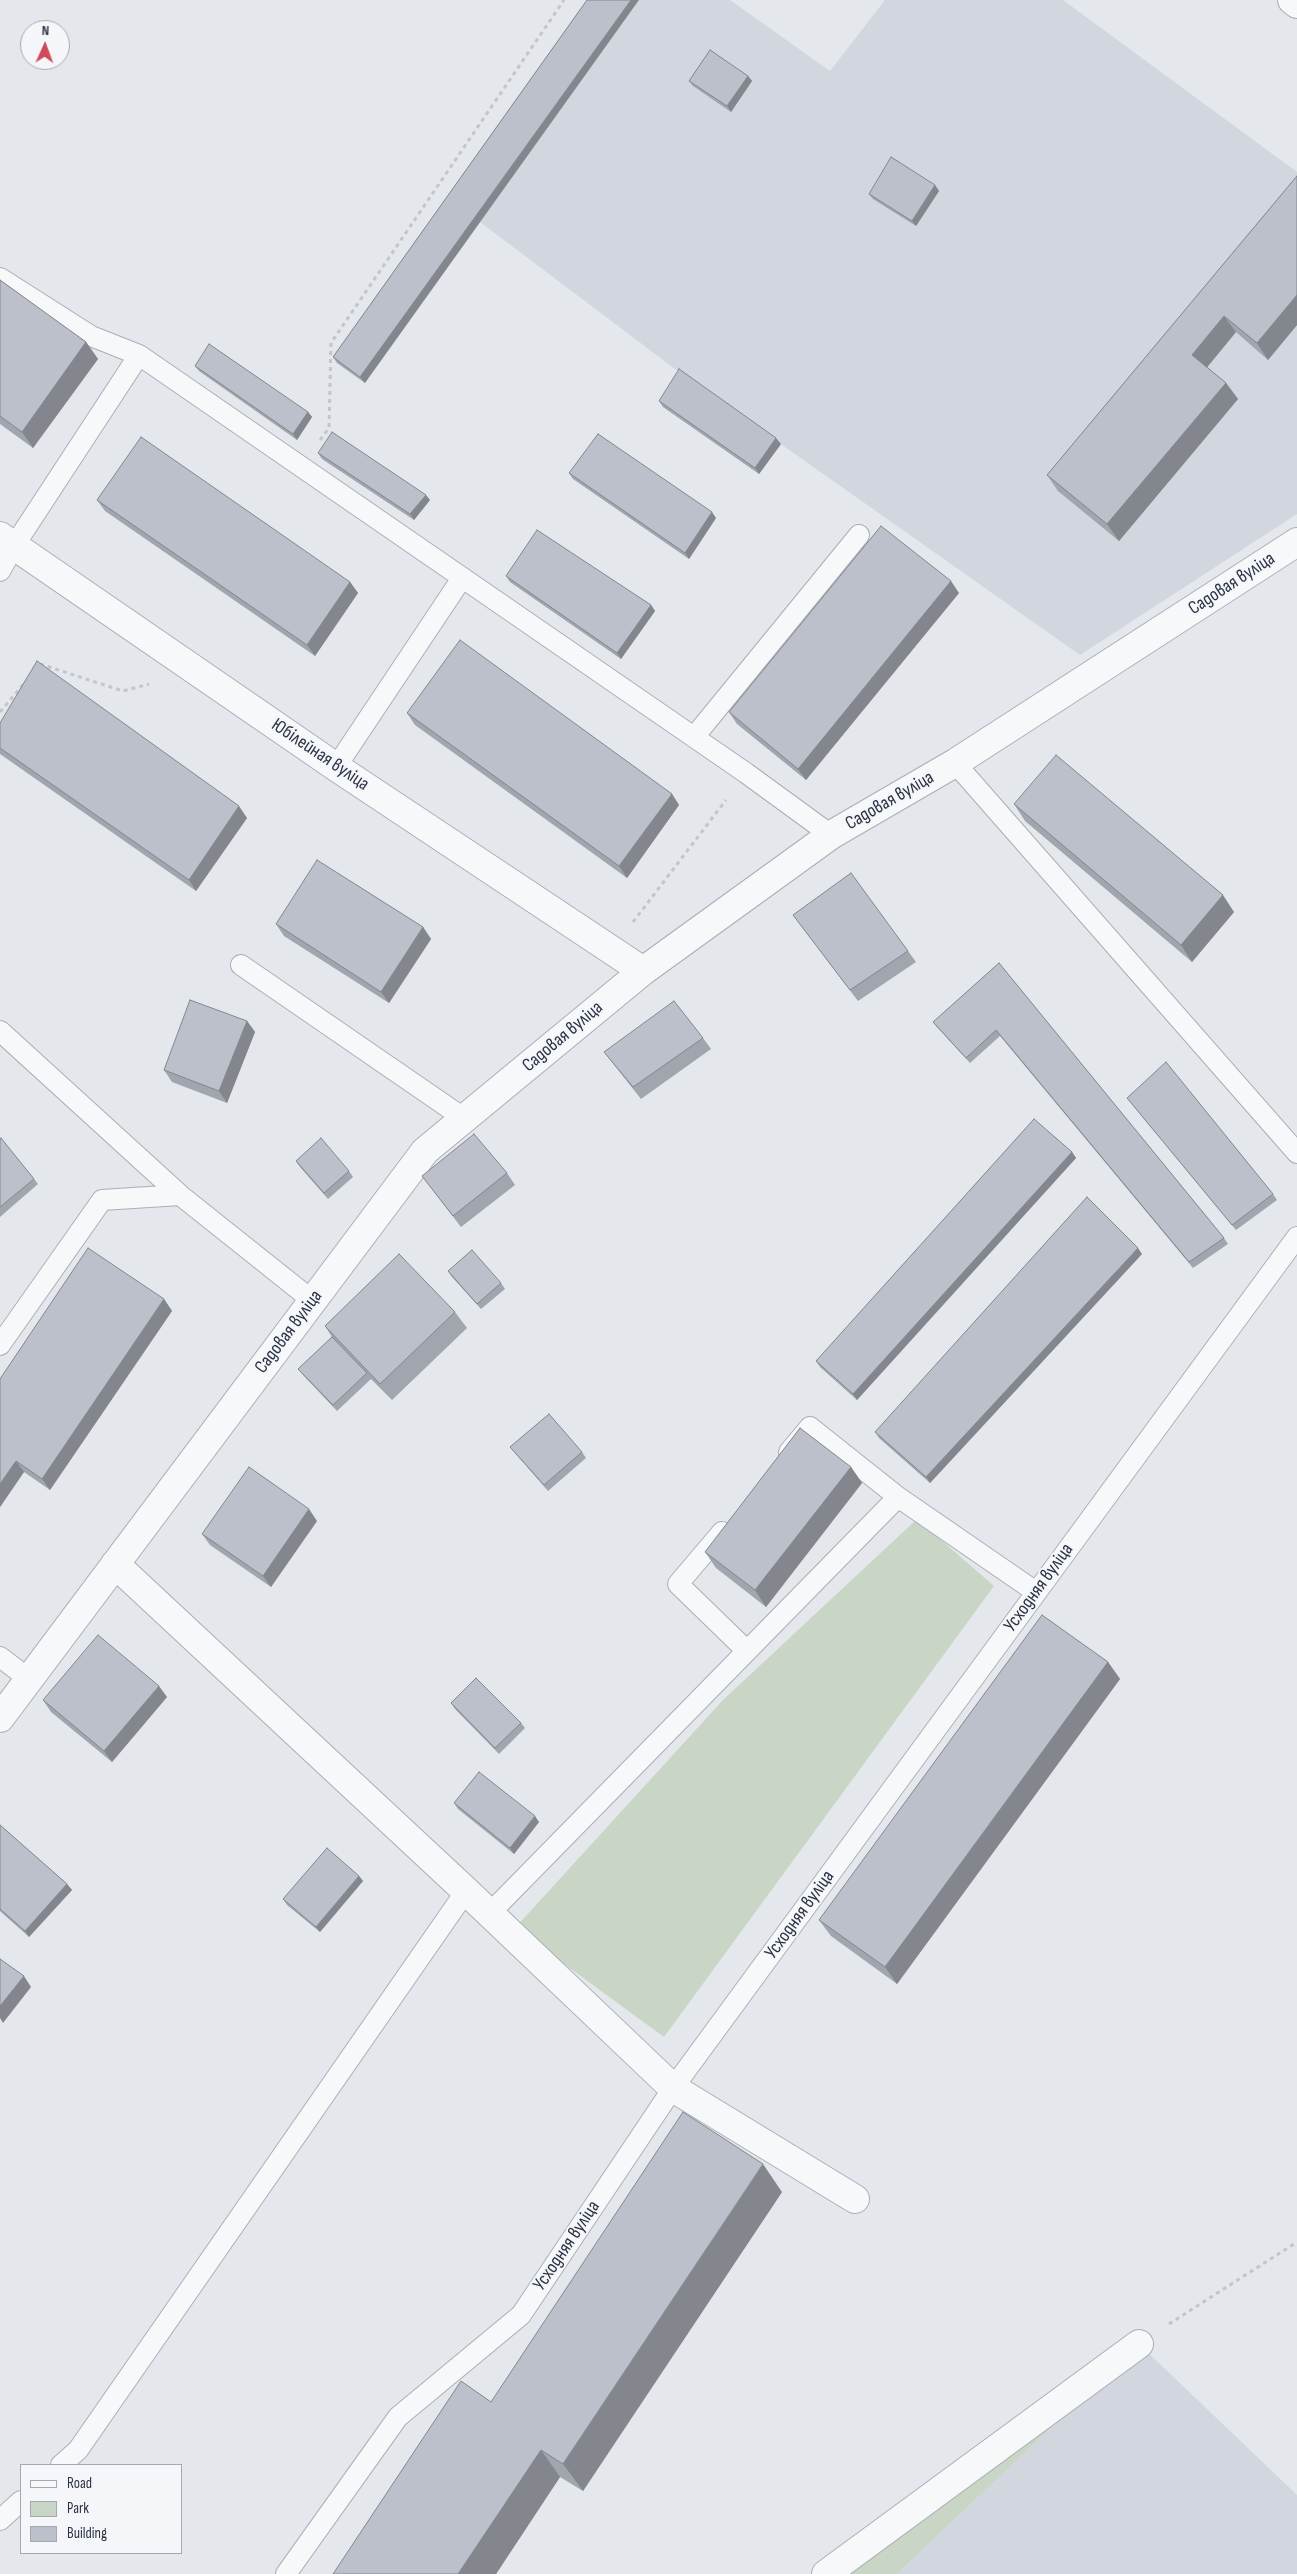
<!DOCTYPE html>
<html>
<head>
<meta charset="utf-8">
<style>
	body { margin:0 }
	#map { position:relative; width:1297px; height:2574px; overflow:hidden; background:#e4e7ec; font-family:"Sofia Sans Condensed",sans-serif }
	canvas { display:block }
	.legend { position:absolute; left:20px; top:2464px; width:162px; height:90px; box-sizing:border-box; background:#f4f6f9; border:1px solid #a4a8b1; margin:0; padding:6px 9px; list-style:none; font-size:15px; color:#2b3445 }
	.legend li { display:flex; align-items:center; gap:10px; height:25px }
	.legend b { width:25px; border:1px solid #a4a8b1 }
	.north { position:absolute; left:20px; top:20px; width:50px; height:50px; box-sizing:border-box; background:#f4f6f9; border:1px solid #a4a8b1; border-radius:50%; rotate:2deg; font-size:14px; font-weight:700; line-height:20px; text-align:center; color:#2b3445 }
	.north::after { content:''; display:block; margin:auto; width:18px; height:22px; background:#d1495b; clip-path:polygon(50% 0,100% 100%,50% 72%,0 100%) }
</style>
</head>
<body>
<div id="map">
<canvas width="1297" height="2574"></canvas>
<ul class="legend">
<li><b style="height:6px;background:#f7f8fa"></b>Road</li>
<li><b style="height:14px;background:#c9d6c5"></b>Park</li>
<li><b style="height:14px;background:#bbc0ca"></b>Building</li>
</ul>
<div class="north">N</div>
</div>
<script>
const ctx = document.querySelector('canvas').getContext('2d');
ctx.lineJoin = 'round';
function paint(path, color) {
  ctx.fillStyle = color;
  ctx.fill(path, 'evenodd');
}
function toPath(rows) {
  const path = new Path2D();
  for (const r of rows) {
    path.moveTo(r[0], r[1]);
    for (let i = 2; i < r.length; i += 2) path.lineTo(r[i], r[i + 1]);
  }
  return path;
}
function trace(path, color, width, dash) {
  ctx.strokeStyle = color;
  ctx.lineWidth = width;
  ctx.lineCap = dash ? 'butt' : 'round';
  ctx.setLineDash(dash || []);
  ctx.stroke(path);
}
function label(font, color, halo, rows, align = 'center') {
  ctx.font = font + ' "Sofia Sans Condensed",sans-serif';
  ctx.lineWidth = 4;
  ctx.setLineDash([]);
  ctx.textBaseline = 'middle';
  ctx.strokeStyle = halo;
  ctx.fillStyle = color;
  for (const [text, x, y, turn = 0] of rows) {
    ctx.save();
    ctx.translate(x, y);
    ctx.rotate((+turn || 0) * Math.PI / 180);
    ctx.textAlign = isNaN(turn) ? turn : align;
    if (halo) ctx.strokeText(text, 0, 0);
    ctx.fillText(text, 0, 0);
    ctx.restore();
  }
}
paint(toPath([
	[639,0,730,0,830,71,885,0,1063,0,1297,172,1297,514,1080,655,683,375,480,222],
	[1139,2344,1297,2495,1297,2574,897,2574]
]), '#d2d6de');
paint(toPath([
	[917,1519,994,1586,664,2037,515,1928,723,1700],
	[1139,2344,897,2574,826,2574]
]), '#c9d6c5');
const lane = toPath([
	[0,278,91,336,139,355,746,773,831,835],
	[0,571,14,546,139,355],
	[694,737,859,535],
	[955,763,1297,1153],
	[336,767,462,578],
	[241,965,465,1119],
	[0,1031,180,1195],
	[0,1345,102,1200,180,1195,313,1301],
	[789,1452,810,1427,898,1497],
	[722,1532,678,1584,747,1651],
	[0,1657,29,1679],
	[490,1913,898,1497,1036,1592],
	[61,2465,78,2450,466,1891],
	[0,2520,21,2501],
	[286,2574,398,2417,521,2315,673,2088,1297,1237]
]);
const street = toPath([
	[1292,0,1297,4],
	[0,536,336,767,643,971],
	[115,1564,466,1891,673,2088,855,2199],
	[0,1718,425,1151,643,971,831,835,955,763,1297,542],
	[826,2574,1139,2344]
]);
trace(lane, '#a9aeb7', 22);
trace(street, '#a9aeb7', 30);
trace(toPath([
	[320,440,329,428,331,343,564,0],
	[40,664,123,691,149,684],
	[0,712,27,680],
	[633,922,726,800],
	[1169,2324,1297,2242]
]), '#c2c5cb', 3, [4, 4]);
trace(lane, '#f7f8fa', 20);
trace(street, '#f7f8fa', 28);
paint(toPath([
	[587,0,365,383,337,363,333,357],
	[748,76,752,81,731,112,693,86,689,81],
	[1297,176,1297,325,1268,360,1236,332,1207,367,1226,383,1238,399,1119,541,1058,491,1047,475],
	[935,185,939,191,916,226,873,199,869,194],
	[0,280,86,342,98,359,33,448,0,424],
	[195,366,308,412,312,417,297,440,199,371],
	[659,401,781,444,759,474,663,407],
	[318,453,430,500,414,520,322,459],
	[569,473,716,518,689,559,573,479],
	[97,500,350,582,358,593,315,656,105,511],
	[506,576,651,605,655,611,621,659,510,582],
	[959,593,806,780,737,724,729,712],
	[407,713,672,794,679,805,627,878,415,725],
	[0,723,247,818,196,891,0,754],
	[1014,804,1234,912,1192,962,1025,821],
	[793,915,908,951,916,962,858,1001],
	[276,924,423,927,431,939,389,1003,284,936],
	[999,963,1224,1238,1228,1244,1193,1268,1000,1036,970,1063,937,1027,933,1022],
	[247,1021,255,1032,227,1103,172,1082,164,1070],
	[703,1038,711,1049,641,1099,604,1052],
	[1127,1098,1273,1194,1277,1200,1236,1230],
	[0,1139,34,1179,38,1184,0,1217],
	[1072,1152,1076,1158,857,1400,820,1367,816,1361],
	[296,1161,349,1171,353,1177,328,1199,300,1167],
	[507,1173,515,1185,461,1227,422,1176],
	[1142,1254,930,1483,879,1438,875,1432],
	[448,1271,501,1283,505,1289,481,1309,452,1277],
	[164,1299,172,1311,50,1490,24,1472,0,1507,0,1379],
	[455,1312,467,1328,392,1400,371,1379,337,1411,303,1375,298,1369,332,1337,325,1326],
	[510,1447,582,1452,586,1458,548,1491,515,1453],
	[851,1467,862,1483,766,1607,716,1568,705,1552],
	[317,1521,271,1587,210,1545,202,1534],
	[1108,1662,1120,1679,897,1984,831,1936,819,1920],
	[167,1697,112,1762,51,1712,43,1700],
	[451,1703,521,1723,525,1728,499,1754,455,1709],
	[454,1803,539,1822,514,1854,458,1809],
	[0,1825,67,1884,72,1890,29,1937,0,1911],
	[359,1876,363,1881,320,1932,287,1905,283,1899],
	[782,2192,583,2491,560,2477,496,2574,333,2574,491,2402]
]), '#a1a5ae');
paint(toPath([
	[631,0,639,0,365,383,360,377],
	[748,76,752,81,731,112,727,106],
	[935,185,939,191,916,226,912,221],
	[1297,295,1297,325,1268,360,1257,343],
	[1224,316,1236,332,1204,371,1192,355],
	[86,342,98,359,33,448,22,432],
	[1226,383,1238,399,1119,541,1107,524],
	[308,412,312,417,297,440,293,434],
	[776,438,781,444,759,474,755,468],
	[426,495,430,500,414,520,410,514],
	[712,512,716,518,689,559,685,553],
	[951,581,959,593,806,780,798,769],
	[350,582,358,593,315,656,307,645],
	[651,605,655,611,621,659,617,653],
	[672,794,679,805,627,878,619,866],
	[239,806,247,818,196,891,189,880],
	[1223,895,1234,912,1192,962,1181,945],
	[423,927,431,939,389,1003,381,992],
	[247,1021,255,1032,227,1103,219,1091],
	[1072,1152,1076,1158,857,1400,853,1394],
	[1138,1248,1142,1254,930,1483,926,1477],
	[164,1299,172,1311,50,1490,42,1479],
	[16,1461,24,1472,0,1507,0,1484],
	[851,1467,862,1483,766,1607,755,1590],
	[309,1509,317,1521,271,1587,263,1576],
	[1108,1662,1120,1679,897,1984,885,1967],
	[159,1686,167,1697,112,1762,104,1751],
	[535,1816,539,1822,514,1854,510,1848],
	[359,1876,363,1881,320,1932,316,1927],
	[67,1884,72,1890,29,1937,25,1931],
	[24,1976,31,1987,3,2023,0,2018,0,2006],
	[763,2164,782,2192,583,2491,563,2464],
	[541,2450,560,2477,496,2574,458,2574]
]), '#83868d');
const building = toPath([
	[587,0,631,0,360,377,333,357,587,0],
	[710,50,748,76,727,106,689,81,710,50],
	[891,157,935,185,912,221,869,194,891,157],
	[1297,176,1297,295,1257,343,1224,316,1192,355,1226,383,1107,524,1047,475,1297,176],
	[0,280,86,342,22,432,0,416,0,280],
	[209,344,308,412,293,434,195,366,209,344],
	[679,369,776,438,755,468,659,401,679,369],
	[332,432,426,495,410,514,318,453,332,432],
	[598,434,712,512,685,553,569,473,598,434],
	[141,437,350,582,307,645,97,500,141,437],
	[881,526,951,581,798,769,729,712,881,526],
	[537,530,651,605,617,653,506,576,537,530],
	[460,640,672,794,619,866,407,713,460,640],
	[37,661,239,806,189,880,0,748,0,723,37,661],
	[1056,755,1223,895,1181,945,1014,804,1056,755],
	[317,860,423,927,381,992,276,924,317,860],
	[851,873,908,951,850,990,793,915,851,873],
	[999,963,1224,1238,1189,1262,996,1030,966,1058,933,1022,999,963],
	[190,1000,247,1021,219,1091,164,1070,190,1000],
	[674,1001,703,1038,633,1087,604,1052,674,1001],
	[1166,1062,1273,1194,1232,1225,1127,1098,1166,1062],
	[1034,1119,1072,1152,853,1394,816,1361,1034,1119],
	[474,1134,507,1173,453,1216,422,1176,474,1134],
	[1,1138,34,1179,0,1207,0,1139,1,1138],
	[321,1138,349,1171,324,1193,296,1161,321,1138],
	[1087,1197,1138,1248,926,1477,875,1432,1087,1197],
	[88,1248,164,1299,42,1479,16,1461,0,1484,0,1379,88,1248],
	[472,1250,501,1283,477,1304,448,1271,472,1250],
	[399,1254,455,1312,380,1384,325,1326,399,1254],
	[332,1337,367,1373,333,1405,298,1369,332,1337],
	[549,1414,582,1452,544,1485,510,1447,549,1414],
	[800,1428,851,1467,755,1590,705,1552,800,1428],
	[249,1467,309,1509,263,1576,202,1534,249,1467],
	[1042,1615,1108,1662,885,1967,819,1920,1042,1615],
	[98,1635,159,1686,104,1751,43,1700,98,1635],
	[476,1678,521,1723,495,1748,451,1703,476,1678],
	[479,1772,535,1816,510,1848,454,1803,479,1772],
	[0,1825,67,1884,25,1931,0,1909,0,1825],
	[327,1848,359,1876,316,1927,283,1899,327,1848],
	[0,1959,24,1976,0,2006,0,1959],
	[683,2112,763,2164,563,2464,541,2450,458,2574,333,2574,461,2381,491,2402,683,2112]
]);
paint(building, '#bbc0ca');
trace(building, '#83868d', 1);
label('19px', '#2b3445', '#f4f6f9', [
	["Садовая вуліца",1232,584,-33],
	["Юбілейная вуліца",320,755,34],
	["Садовая вуліца",890,801,-30],
	["Садовая вуліца",563,1037,-40],
	["Садовая вуліца",289,1332,-53],
	["Усходняя вуліца",1039,1588,-54],
	["Усходняя вуліца",800,1915,-54],
	["Усходняя вуліца",567,2246,-56]
]);
</script>
</body>
</html>
